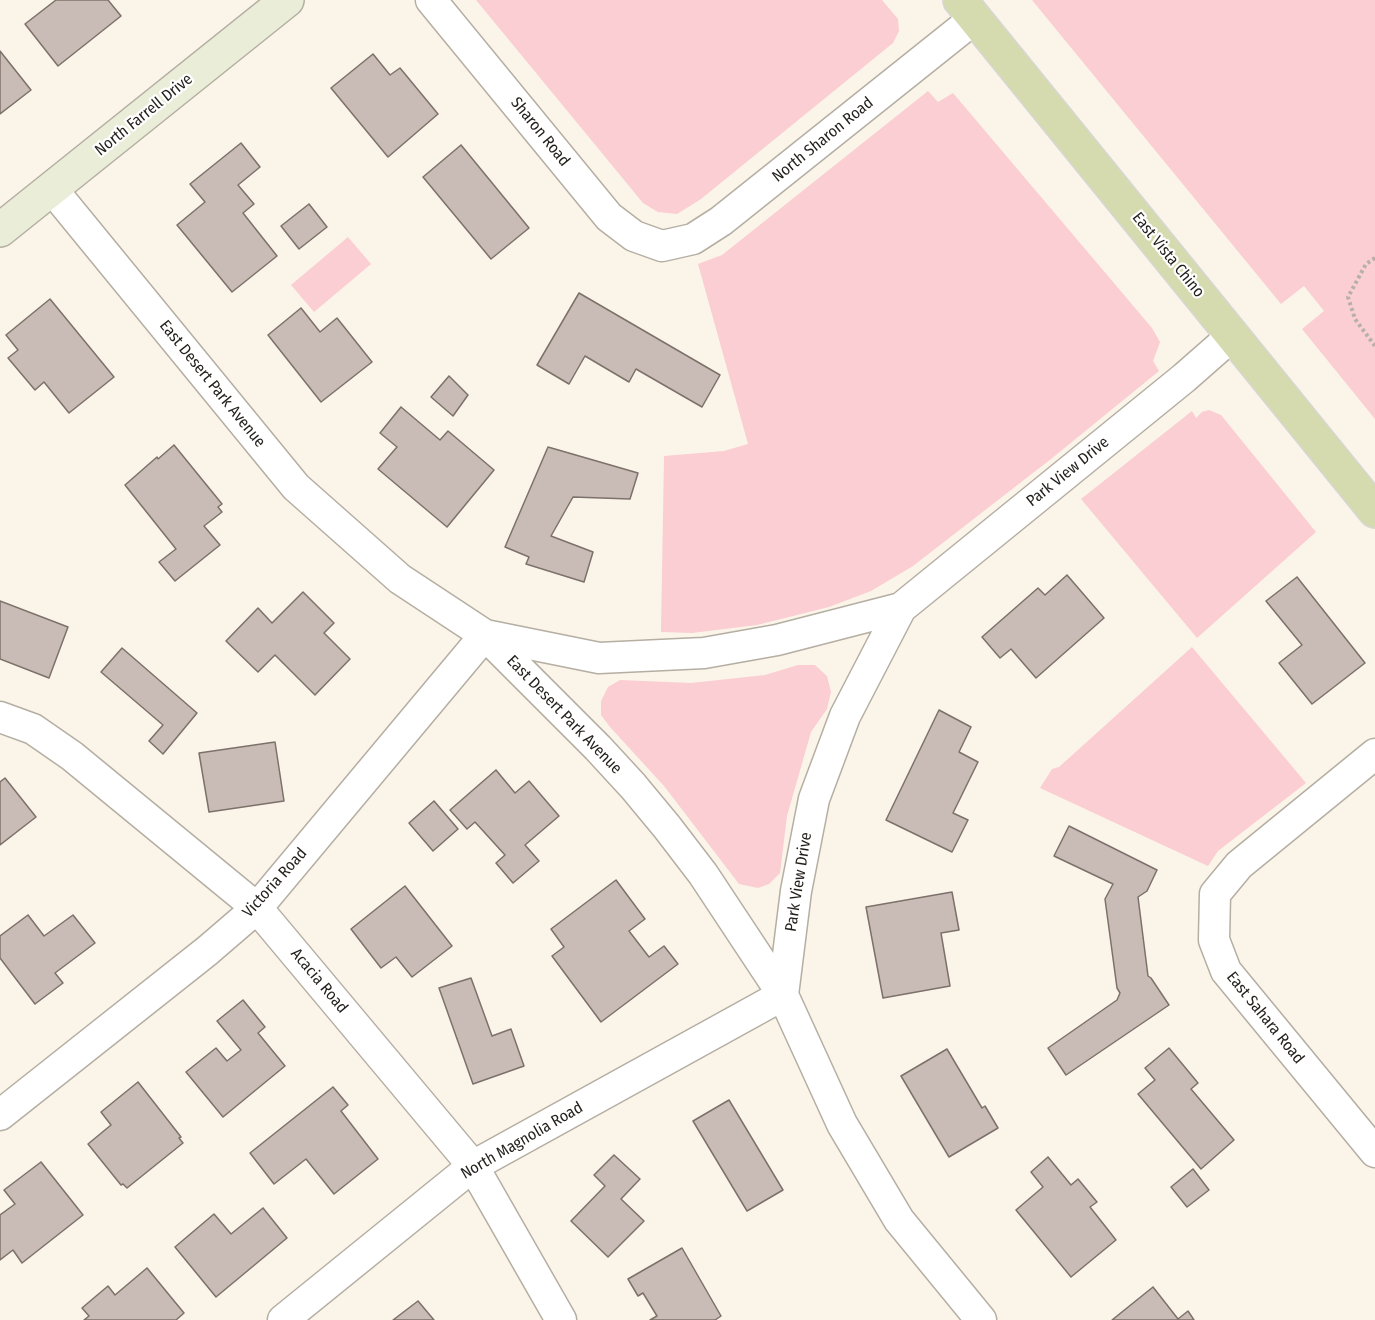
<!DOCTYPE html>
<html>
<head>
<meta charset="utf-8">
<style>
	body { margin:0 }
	canvas { display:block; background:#fbf4e8 }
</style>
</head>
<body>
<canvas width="1375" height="1320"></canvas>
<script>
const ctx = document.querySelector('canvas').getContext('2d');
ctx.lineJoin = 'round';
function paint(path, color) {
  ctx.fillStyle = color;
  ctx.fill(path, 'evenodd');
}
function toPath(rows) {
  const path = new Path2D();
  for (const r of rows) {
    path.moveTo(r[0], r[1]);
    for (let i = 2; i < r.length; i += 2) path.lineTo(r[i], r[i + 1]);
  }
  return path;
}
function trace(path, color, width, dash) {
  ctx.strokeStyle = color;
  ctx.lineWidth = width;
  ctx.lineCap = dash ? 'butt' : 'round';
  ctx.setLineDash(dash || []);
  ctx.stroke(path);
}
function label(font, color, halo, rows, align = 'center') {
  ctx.font = font + ' "Fira Sans Condensed",sans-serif';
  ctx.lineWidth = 4.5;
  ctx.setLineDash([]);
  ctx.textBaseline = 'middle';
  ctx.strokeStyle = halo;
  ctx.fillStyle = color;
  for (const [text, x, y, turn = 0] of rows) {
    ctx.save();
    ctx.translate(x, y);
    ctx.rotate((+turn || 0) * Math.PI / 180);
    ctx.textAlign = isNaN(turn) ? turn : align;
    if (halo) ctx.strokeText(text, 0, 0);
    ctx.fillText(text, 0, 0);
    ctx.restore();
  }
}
paint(toPath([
	[476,0,882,0,898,19,899,31,893,43,701,199,677,214,658,212,643,203],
	[1032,0,1375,0,1375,419,1302,329,1324,311,1304,286,1281,304],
	[928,91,938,102,953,93,1152,328,1160,342,1153,361,1159,371,1051,459,913,566,871,591,829,607,757,625,692,633,661,632,664,456,724,451,748,444,698,264,722,255],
	[348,237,371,264,314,312,291,285],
	[1209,410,1221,415,1316,532,1197,638,1081,499,1192,411,1196,418,1202,412],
	[1192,647,1306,783,1218,851,1208,866,1040,788,1052,769,1059,767],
	[798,665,815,665,827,676,831,692,827,709,811,732,787,816,780,873,769,884,758,888,739,884,664,786,610,727,601,715,601,701,608,687,620,680,691,683,765,675]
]), '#fbced3');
const building = toPath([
	[56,0,108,0,121,16,58,66,25,24,56,0],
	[0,51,31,90,0,114,0,51],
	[373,54,390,75,400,68,438,114,388,157,331,88,373,54],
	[241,143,260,167,238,185,254,204,243,213,277,256,232,292,177,225,205,202,190,184,241,143],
	[461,145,529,228,491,259,423,177,461,145],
	[309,204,327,227,299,249,281,226,309,204],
	[579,293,720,375,702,407,636,369,629,382,585,356,569,384,537,365,579,293],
	[50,299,114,377,69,413,44,382,35,390,8,358,18,350,6,335,50,299],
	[301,308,320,332,337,318,372,362,321,402,268,335,301,308],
	[449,376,468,395,453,416,431,397,449,376],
	[401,407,440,440,448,431,494,470,447,527,378,469,397,447,380,433,401,407],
	[174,445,222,504,218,507,222,512,204,526,220,545,175,581,159,562,176,549,125,485,157,457,158,459,174,445],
	[548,447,638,473,630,499,573,497,551,536,593,552,584,582,526,564,529,557,505,547,548,447],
	[1067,575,1104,618,1036,678,1011,649,1000,658,982,637,1038,588,1045,595,1067,575],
	[1297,577,1365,663,1312,704,1279,663,1302,645,1266,601,1297,577],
	[303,592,334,623,324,633,350,659,315,695,275,655,258,672,226,641,258,608,272,623,303,592],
	[0,601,68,627,49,678,0,659,0,601],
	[122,648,197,713,163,754,149,741,163,725,101,672,122,648],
	[939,710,971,727,959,752,978,762,953,813,968,820,952,852,886,820,939,710],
	[275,742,284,801,209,812,199,753,275,742],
	[496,770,515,793,529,781,559,816,525,845,539,861,513,883,496,863,505,855,475,822,467,829,450,810,496,770],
	[5,778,36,817,0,845,0,782,5,778],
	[434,801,458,829,433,851,409,823,434,801],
	[1069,826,1157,870,1147,891,1138,897,1148,976,1151,978,1169,1005,1066,1075,1048,1048,1117,1000,1120,993,1117,988,1105,899,1113,884,1054,856,1069,826],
	[616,880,645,919,629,931,649,957,664,946,678,964,601,1022,552,956,564,947,551,929,616,880],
	[405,886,452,946,412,977,396,957,381,968,351,929,405,886],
	[952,892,959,930,941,933,950,986,883,998,866,907,952,892],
	[28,915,44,936,73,915,95,943,55,973,63,983,35,1004,0,958,0,936,28,915],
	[471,978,492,1036,511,1029,524,1066,473,1084,439,988,471,978],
	[243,1000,265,1027,258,1033,285,1066,223,1117,186,1072,216,1048,227,1061,241,1050,217,1021,243,1000],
	[1169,1048,1198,1083,1191,1089,1234,1140,1201,1169,1138,1094,1155,1080,1145,1068,1169,1048],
	[947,1049,982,1108,985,1106,998,1128,949,1157,901,1076,947,1049],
	[138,1082,181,1137,179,1138,183,1143,127,1188,123,1184,121,1185,88,1144,111,1125,101,1112,138,1082],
	[333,1087,348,1105,341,1111,378,1159,334,1194,306,1159,274,1184,250,1153,333,1087],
	[729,1100,783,1190,747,1211,693,1121,729,1100],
	[614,1155,640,1179,621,1199,644,1221,608,1257,571,1221,605,1186,594,1175,614,1155],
	[1048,1157,1071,1185,1078,1179,1097,1202,1090,1207,1116,1240,1071,1277,1016,1210,1043,1187,1031,1172,1048,1157],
	[41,1162,83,1215,22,1263,13,1250,0,1260,0,1215,15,1204,4,1190,41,1162],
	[1193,1169,1209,1190,1187,1207,1171,1187,1193,1169],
	[263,1208,287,1238,216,1297,175,1247,214,1214,231,1234,263,1208],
	[682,1248,721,1316,715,1320,650,1320,657,1316,643,1293,638,1296,628,1279,682,1248],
	[147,1268,184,1313,176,1320,84,1320,89,1316,82,1308,108,1286,115,1295,147,1268],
	[1153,1287,1178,1319,1188,1311,1194,1320,1112,1320,1153,1287],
	[418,1301,434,1320,393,1320,418,1301]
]);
paint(building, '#c9bcb6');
trace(building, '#7d716b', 1.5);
const street = toPath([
	[431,0,609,217,634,236,662,246,693,239,721,221,974,19],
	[52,189,296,487,400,579,485,635,598,748,633,786,667,827,703,874,783,995,842,1124,899,1220,981,1320],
	[0,717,33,729,72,756,257,908,473,1166,561,1320],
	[1375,754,1239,865,1215,894,1214,940,1226,971,1375,1152],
	[0,1115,207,951,257,908,485,635,599,658,704,653,777,640,901,608],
	[283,1320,473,1166,783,995,796,891,814,799,845,716,901,608,1184,378,1233,335]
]);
const secondary = toPath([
	[0,230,287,0]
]);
const primary = toPath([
	[960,0,1375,511]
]);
trace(street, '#b5aea3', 33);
trace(secondary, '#b5aea3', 36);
trace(primary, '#d7d7d6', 36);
trace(toPath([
	[1375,258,1366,264,1348,297,1355,319,1375,346]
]), '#b6b0a7', 4, [3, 3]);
trace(street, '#fff', 30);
trace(secondary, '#eaedd7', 33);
trace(primary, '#d6daaf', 33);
label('16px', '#221f1b', '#fff', [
	["North Farrell Drive",144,115,-39],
	["Sharon Road",540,132,51],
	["North Sharon Road",823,140,-39],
	["East Vista Chino",1168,255,51],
	["East Desert Park Avenue",212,384,51],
	["Park View Drive",1068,472,-39],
	["East Desert Park Avenue",564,715,46],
	["Park View Drive",799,882,-81],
	["Victoria Road",275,883,-48],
	["Acacia Road",319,981,50],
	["East Sahara Road",1265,1018,51],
	["North Magnolia Road",522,1141,-30]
]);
</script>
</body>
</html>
